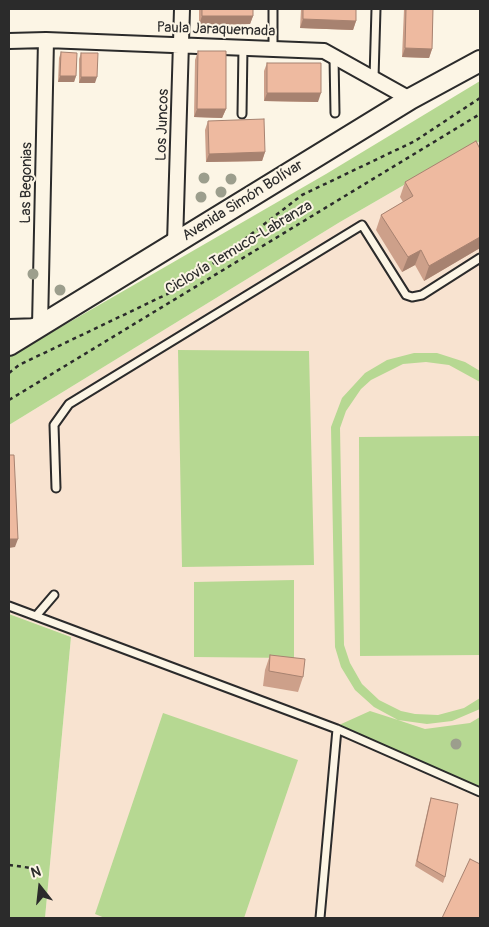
<!DOCTYPE html>
<html>
<head>
<meta charset="utf-8">
<style>
	body { margin:0 }
	#map { position:relative; width:489px; height:927px; overflow:hidden; background:#fcf5e5; font-family:Pangolin,sans-serif }
	canvas { display:block }
	.frame { position:absolute; inset:0; border:10px solid #2b2b2b; pointer-events:none }
	.north { position:absolute; left:15px; top:862px; width:50px; height:50px; -webkit-text-stroke:4px #fcf5e5; paint-order:stroke; rotate:344deg; font-size:14px; font-weight:700; line-height:20px; text-align:center; color:#2b2b2b }
	.north::after { content:''; display:block; margin:auto; width:18px; height:22px; background:#2b2b2b; clip-path:polygon(50% 0,100% 100%,50% 72%,0 100%) }
</style>
</head>
<body>
<div id="map">
<canvas width="489" height="927"></canvas>
<div class="frame"></div>
<div class="north">N</div>
</div>
<script>
const ctx = document.querySelector('canvas').getContext('2d');
ctx.lineJoin = 'round';
function paint(path, color) {
  ctx.fillStyle = color;
  ctx.fill(path, 'evenodd');
}
function toPath(rows) {
  const path = new Path2D();
  for (const r of rows) {
    path.moveTo(r[0], r[1]);
    for (let i = 2; i < r.length; i += 2) path.lineTo(r[i], r[i + 1]);
  }
  return path;
}
function trace(path, color, width, dash) {
  ctx.strokeStyle = color;
  ctx.lineWidth = width;
  ctx.lineCap = dash ? 'butt' : 'round';
  ctx.setLineDash(dash || []);
  ctx.stroke(path);
}
function label(font, color, halo, rows, align = 'center') {
  ctx.font = font + ' Pangolin,sans-serif';
  ctx.lineWidth = 4;
  ctx.setLineDash([]);
  ctx.textBaseline = 'middle';
  ctx.strokeStyle = halo;
  ctx.fillStyle = color;
  for (const [text, x, y, turn = 0] of rows) {
    ctx.save();
    ctx.translate(x, y);
    ctx.rotate((+turn || 0) * Math.PI / 180);
    ctx.textAlign = isNaN(turn) ? turn : align;
    if (halo) ctx.strokeText(text, 0, 0);
    ctx.fillText(text, 0, 0);
    ctx.restore();
  }
}
paint(toPath([
	[480,141,480,918,45,918,71,637,9,614,9,425,340,222]
]), '#f8e3d0');
paint(toPath([
	[480,81,480,141,340,222,9,425,9,357,326,174],
	[178,350,309,351,314,565,182,567],
	[414,353,437,353,465,362,480,371,480,382,449,365,426,362,403,364,371,380,361,389,346,411,340,428,344,645,350,663,362,684,379,700,401,711,415,714,438,715,464,708,480,698,480,709,452,721,427,724,398,720,425,729,470,723,480,717,480,787,339,725,370,711,398,720,374,707,355,690,341,667,335,647,331,427,342,398,365,373,387,360],
	[480,436,480,655,360,656,359,437],
	[294,580,294,658,194,657,194,582],
	[9,614,71,637,45,918,9,918],
	[163,713,298,760,244,918,105,918,95,914]
]), '#b6d892');
const lane = toPath([
	[273,49,273,9],
	[334,57,335,113],
	[374,78,376,9],
	[242,114,243,47],
	[56,488,54,425,69,404,362,225,406,295,412,297,422,295,480,258],
	[9,606,337,729,480,792],
	[36,616,54,595],
	[320,918,337,729]
]);
const street = toPath([
	[9,41,46,40,324,51,410,99],
	[175,243,182,9],
	[9,327,40,326,46,40]
]);
const secondary = toPath([
	[9,345,410,99,480,61]
]);
trace(lane, '#2b2b2b', 11);
trace(street, '#2b2b2b', 18);
trace(secondary, '#2b2b2b', 24);
trace(toPath([
	[9,373,19,365,184,286,302,195,415,141,480,98],
	[9,400,480,114],
	[9,865,39,869]
]), '#2b2b2b', 2.5, [4, 4]);
trace(lane, '#fcf5e5', 7);
trace(street, '#fcf5e5', 14);
trace(secondary, '#fcf5e5', 20);
ctx.fillStyle = '#9c9e8d';
for (const [x, y] of [
	[204,178],
	[231,179],
	[221,192],
	[201,197],
	[33,274],
	[60,290],
	[456,744]
]) {
  ctx.beginPath();
  ctx.arc(x, y, 5.5, 0, 2 * Math.PI);
  ctx.fill();
}
paint(toPath([
	[199,9,253,9,253,16,250,24,199,25],
	[301,9,356,9,356,21,353,30,300,28],
	[404,9,433,9,432,49,429,58,402,57],
	[198,51,226,109,222,118,194,117,195,60],
	[61,52,76,76,74,82,58,82,59,58],
	[81,53,95,83,79,83,79,59],
	[267,63,318,102,264,101,264,71],
	[208,121,265,152,262,161,206,162,205,130],
	[480,149,480,248,424,281,415,265,402,272,376,230,381,215,403,202,400,197,405,182],
	[270,655,303,677,298,692,263,686,265,670],
	[431,798,445,877,443,883,415,866,429,804]
]), '#cda08a');
paint(toPath([
	[202,16,253,16,250,24,199,25],
	[303,19,356,21,353,30,300,28],
	[405,48,432,49,429,58,402,57],
	[60,76,76,76,74,82,58,82],
	[81,77,97,77,95,83,79,83],
	[267,93,321,93,318,102,264,101],
	[197,109,226,109,222,118,194,117],
	[265,152,262,161,206,162,209,154],
	[480,237,480,248,424,281,429,266],
	[421,250,415,265,402,272,408,257],
	[9,539,18,539,15,547,9,548]
]), '#a78270');
const building = toPath([
	[202,9,253,9,253,16,202,16,202,9],
	[303,9,356,9,356,21,303,19,303,9],
	[406,9,433,9,432,49,405,48,406,9],
	[198,51,226,51,226,109,197,109,198,51],
	[61,52,77,53,76,76,60,76,61,52],
	[81,53,98,53,97,77,81,77,81,53],
	[267,63,321,63,321,93,267,93,267,63],
	[264,119,265,152,209,154,208,121,264,119],
	[476,141,480,149,480,237,429,266,421,250,408,257,381,215,413,196,405,182,476,141],
	[9,455,14,455,18,539,9,539,9,455],
	[270,655,305,659,303,677,269,671,270,655],
	[431,798,458,804,445,877,417,861,431,798],
	[470,859,480,864,480,918,442,918,470,859]
]);
paint(building, '#eebaa0');
trace(building, '#a78270', 1);
label('15px', '#2b2b2b', '#fcf5e5', [
	["Paula Jaraquemada",216,30,2],
	["Los Juncos",163,125,-88],
	["Las Begonias",27,183,-89],
	["Avenida Simón Bolívar",243,201,-32],
	["Ciclovía Temuco-Labranza",239,248,-31]
]);
</script>
</body>
</html>
